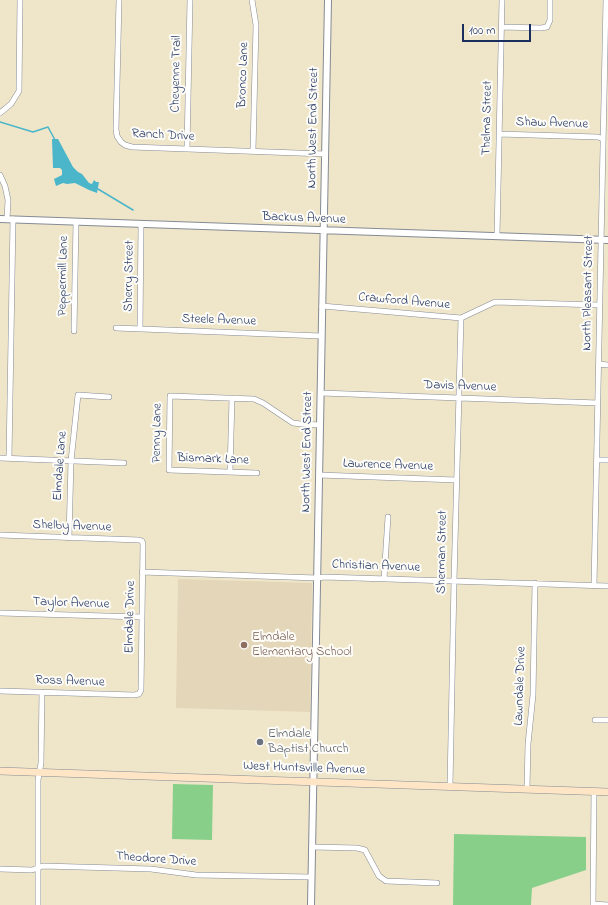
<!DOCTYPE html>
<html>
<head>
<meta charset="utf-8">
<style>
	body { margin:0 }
	#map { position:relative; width:608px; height:905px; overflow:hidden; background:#efe6c9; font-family:"Indie Flower",sans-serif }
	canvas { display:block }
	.scale { position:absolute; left:462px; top:24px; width:69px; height:18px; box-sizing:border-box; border:2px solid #1b2f5e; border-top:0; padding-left:5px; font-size:12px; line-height:14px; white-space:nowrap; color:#1b2f5e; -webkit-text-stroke:3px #fdfcf7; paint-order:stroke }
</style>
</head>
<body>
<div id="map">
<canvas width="608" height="905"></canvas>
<div class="scale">100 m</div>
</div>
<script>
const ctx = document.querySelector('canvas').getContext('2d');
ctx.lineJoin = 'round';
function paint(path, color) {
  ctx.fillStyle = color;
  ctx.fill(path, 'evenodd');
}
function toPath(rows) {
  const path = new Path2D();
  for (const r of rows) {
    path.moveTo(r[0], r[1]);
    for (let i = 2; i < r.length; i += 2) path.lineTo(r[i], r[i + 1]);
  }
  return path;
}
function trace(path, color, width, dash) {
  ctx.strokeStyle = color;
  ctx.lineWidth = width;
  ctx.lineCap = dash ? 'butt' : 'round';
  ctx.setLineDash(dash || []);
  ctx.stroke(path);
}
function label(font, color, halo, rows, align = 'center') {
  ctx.font = font + ' "Indie Flower",sans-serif';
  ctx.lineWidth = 4;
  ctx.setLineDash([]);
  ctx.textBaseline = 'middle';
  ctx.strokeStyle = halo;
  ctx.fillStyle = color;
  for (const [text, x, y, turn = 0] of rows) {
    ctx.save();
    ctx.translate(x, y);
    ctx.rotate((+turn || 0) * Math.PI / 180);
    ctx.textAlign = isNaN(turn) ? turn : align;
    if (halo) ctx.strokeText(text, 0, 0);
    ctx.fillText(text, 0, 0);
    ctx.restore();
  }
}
paint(toPath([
	[178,579,312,583,310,712,176,708]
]), '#e4d6b8');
paint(toPath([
	[173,784,213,785,212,840,172,839],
	[454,834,586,837,586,870,532,888,531,905,453,905]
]), '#88d08a');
paint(toPath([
	[52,139,58,139,73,167,78,172,82,174,89,183,92,184,94,180,96,182,99,182,97,193,89,190,75,183,67,184,63,183,56,186,54,179,62,175,62,170,60,168,53,168]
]), '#4bb5c9');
trace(toPath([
	[0,122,33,132,48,127,55,140],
	[98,189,133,210]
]), '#4bb5c9', 1.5);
const minor = toPath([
	[119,0,116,129,117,136,121,142,125,145,132,147,325,154],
	[252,0,256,25,253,151],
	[501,27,541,28,547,27,550,20,550,0],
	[0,113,11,104,19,91,20,0],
	[499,134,598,137,603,139],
	[187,149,190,0],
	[0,175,5,186,8,200,7,219],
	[497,236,502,0],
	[322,306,461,318,495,302,599,305],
	[116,328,321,336],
	[140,329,141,224],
	[74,331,76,222],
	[599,364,608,365],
	[321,393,598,403],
	[0,458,124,463],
	[9,458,13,219],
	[597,460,608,460],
	[230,472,232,398],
	[257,473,169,470,170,396,254,399,263,403,293,423,301,424,320,425],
	[319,475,456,480],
	[0,535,139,540,142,541,143,544,141,690,139,694,134,695,0,691],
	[69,538,71,461,78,395,109,397],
	[142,572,317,578,324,577,608,586],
	[384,579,388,517],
	[594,586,606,0],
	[0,613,142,617],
	[595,720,608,720],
	[450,786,454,581,461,318],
	[527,789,528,744,533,695,535,583],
	[312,847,357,848,365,850,379,876,386,881,437,883],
	[0,869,32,870,43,866,151,869,196,875,311,877],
	[593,904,608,905],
	[38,905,38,780,41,763,42,692],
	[593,905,594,792]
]);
const tertiary = toPath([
	[0,219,608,240],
	[311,905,328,0]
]);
const secondary = toPath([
	[0,771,608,792]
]);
trace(minor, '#858a94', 6);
trace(tertiary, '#858a94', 8);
trace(secondary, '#858a94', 8);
trace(minor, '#fff', 5);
trace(tertiary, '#fff', 6);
trace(secondary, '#fde5c5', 7);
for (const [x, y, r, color] of [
	[244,645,4,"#8d6e63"],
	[260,742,4,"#6b7280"]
]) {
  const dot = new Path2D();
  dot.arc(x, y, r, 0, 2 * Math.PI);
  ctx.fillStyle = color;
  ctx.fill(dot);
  trace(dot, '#fdfcf7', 1.5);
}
label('13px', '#1b2f5e', '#fdfcf7', [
	["Cheyenne Trail",177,74,-89],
	["Bronco Lane",244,75,-88],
	["Thelma Street",488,118,-89],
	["Shaw Avenue",552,124,2],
	["North West End Street",314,128,-89],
	["Ranch Drive",163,136,3],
	["Backus Avenue",304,219,2],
	["Peppermill Lane",64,276,-89],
	["Sherry Street",130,276,-89],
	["North Pleasant Street",589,293,-89],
	["Crawford Avenue",404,302,5],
	["Steele Avenue",219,321,2],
	["Davis Avenue",460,387,2],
	["Penny Lane",158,433,-89],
	["North West End Street",308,452,-89],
	["Bismark Lane",213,460,2],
	["Elmdale Lane",61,466,-86],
	["Lawrence Avenue",388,466,2],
	["Shelby Avenue",72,527,2],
	["Sherman Street",443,552,-89],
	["Christian Avenue",376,567,2],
	["Taylor Avenue",71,604,2],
	["Elmdale Drive",131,617,-89],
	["Ross Avenue",70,682,2],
	["Lawndale Drive",521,686,-88],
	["West Huntsville Avenue",304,769,2],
	["Theodore Drive",156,860,4]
]);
label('13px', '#785e54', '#fdfcf7', [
	["Elmdale",252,638],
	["Elementary School",252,653]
], 'left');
label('13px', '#5b616d', '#fdfcf7', [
	["Elmdale",268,735],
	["Baptist Church",268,750]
], 'left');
</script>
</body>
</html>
